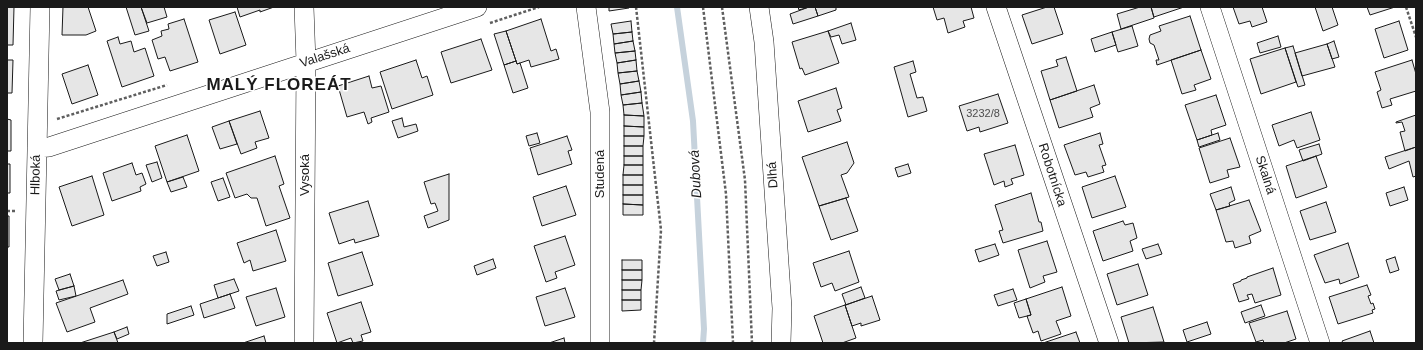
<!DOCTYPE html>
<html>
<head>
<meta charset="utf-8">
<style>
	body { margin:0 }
	#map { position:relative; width:1423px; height:350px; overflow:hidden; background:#fff; font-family:Arial,sans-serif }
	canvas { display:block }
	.frame { position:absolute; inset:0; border:8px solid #1a1a1a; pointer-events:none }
</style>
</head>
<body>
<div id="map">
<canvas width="1423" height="350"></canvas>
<div class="frame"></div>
</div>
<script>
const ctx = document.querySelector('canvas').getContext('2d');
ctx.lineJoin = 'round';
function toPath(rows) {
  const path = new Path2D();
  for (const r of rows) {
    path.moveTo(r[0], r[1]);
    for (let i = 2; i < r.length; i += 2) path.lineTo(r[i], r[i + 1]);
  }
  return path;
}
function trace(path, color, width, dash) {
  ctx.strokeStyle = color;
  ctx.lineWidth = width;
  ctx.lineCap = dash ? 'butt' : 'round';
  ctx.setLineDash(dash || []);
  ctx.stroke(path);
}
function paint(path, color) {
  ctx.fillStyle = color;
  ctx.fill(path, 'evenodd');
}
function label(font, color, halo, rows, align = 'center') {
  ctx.font = font + ' Arial,sans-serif';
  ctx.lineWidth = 3;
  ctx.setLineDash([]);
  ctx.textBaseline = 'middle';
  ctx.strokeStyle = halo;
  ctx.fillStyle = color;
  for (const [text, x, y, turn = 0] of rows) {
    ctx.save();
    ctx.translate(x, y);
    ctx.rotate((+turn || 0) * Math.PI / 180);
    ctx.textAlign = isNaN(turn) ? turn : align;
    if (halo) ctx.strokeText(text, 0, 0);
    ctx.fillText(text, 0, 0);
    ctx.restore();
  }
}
trace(toPath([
	[677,7,693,121,704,329,703,343]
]), '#c6d2dc', 6);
const building = toPath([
	[7,7,14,7,13,45,7,45,7,7],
	[63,7,88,7,96,31,86,35,62,35,63,7],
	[126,7,141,7,149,31,135,35,126,7],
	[141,7,164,7,167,17,147,23,141,7],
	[237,7,274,7,260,12,260,10,240,17,237,7],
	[609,7,629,7,629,8,609,11,609,7],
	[798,7,809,7,799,10,798,7],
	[809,7,815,7,818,16,793,24,790,14,809,7],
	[815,7,836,7,836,10,818,16,815,7],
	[933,7,971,7,974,18,963,21,965,27,948,33,944,18,937,20,933,7],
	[1047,7,1054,7,1063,34,1032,44,1022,15,1047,7],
	[1140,7,1151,7,1154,18,1121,29,1117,14,1140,7],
	[1151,7,1184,7,1154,17,1151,7],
	[1233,7,1262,7,1267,22,1252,27,1250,21,1239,24,1233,7],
	[1315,7,1332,7,1338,25,1323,31,1315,7],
	[1367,7,1395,7,1370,15,1367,7],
	[235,12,246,45,220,54,209,20,235,12],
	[1190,16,1201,50,1157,65,1156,60,1159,60,1154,45,1150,43,1149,39,1150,35,1161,31,1159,26,1190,16],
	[184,19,198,62,170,71,165,57,158,59,152,40,162,36,161,31,169,29,168,24,184,19],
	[541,19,551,51,556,49,559,59,531,67,529,60,517,64,506,31,541,19],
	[631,21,632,32,613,34,611,24,631,21],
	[1399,21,1408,50,1384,58,1375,29,1399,21],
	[851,23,856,40,842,44,839,35,831,37,828,31,851,23],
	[1132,26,1138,46,1118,52,1112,32,1132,26],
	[506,31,516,61,504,65,494,34,506,31],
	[828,31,839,63,805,75,802,68,800,69,792,42,828,31],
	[632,32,633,41,614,44,613,34,632,32],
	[1112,32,1116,45,1095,52,1091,39,1112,32],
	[1278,36,1281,47,1260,53,1257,43,1278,36],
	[118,37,120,44,131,41,134,52,145,48,154,76,122,87,107,41,118,37],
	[481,39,492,70,451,83,441,52,481,39],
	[633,41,635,51,615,53,614,44,633,41],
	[1334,41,1339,57,1332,59,1327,44,1334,41],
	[1327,44,1335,67,1302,76,1295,53,1327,44],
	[1293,46,1305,85,1298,87,1285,48,1293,46],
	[1285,48,1296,82,1261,94,1250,59,1285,48],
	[1201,50,1211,79,1194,85,1196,90,1182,94,1171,60,1201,50],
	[635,51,636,60,617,63,615,53,635,51],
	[1066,57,1077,91,1050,100,1041,71,1058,66,1056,60,1066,57],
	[7,60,13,60,12,93,7,93,7,60],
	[416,60,422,78,427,76,433,95,392,109,380,72,416,60],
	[636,60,637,71,618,73,617,63,636,60],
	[1412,60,1416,74,1416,91,1390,99,1392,105,1382,108,1377,92,1381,90,1375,72,1412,60],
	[516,61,517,64,520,63,528,88,513,93,504,65,516,61],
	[913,61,916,72,910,74,917,98,923,97,927,111,908,117,894,67,913,61],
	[88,65,98,95,72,104,62,74,88,65],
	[637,71,639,81,620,84,618,73,637,71],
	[369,76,372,88,381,86,389,112,371,118,372,122,368,124,364,112,347,117,338,86,369,76],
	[639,81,641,92,621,95,620,84,639,81],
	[1094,85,1100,104,1090,108,1093,117,1059,128,1050,100,1094,85],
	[836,88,842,108,837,110,841,121,808,132,798,101,836,88],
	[641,92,642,103,623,105,621,95,641,92],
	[998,94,1008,123,980,132,979,127,967,131,959,106,998,94],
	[1216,95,1226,125,1211,130,1212,135,1197,140,1185,105,1216,95],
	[642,103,644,116,624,115,623,105,642,103],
	[260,111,269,138,255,142,257,148,241,154,229,121,260,111],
	[1311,112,1320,140,1297,148,1294,140,1279,146,1272,125,1311,112],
	[624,115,644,116,644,127,624,126,624,115],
	[1416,115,1416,147,1405,151,1400,132,1405,131,1402,122,1396,123,1396,122,1416,115],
	[402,118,404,127,416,124,418,131,398,138,392,121,402,118],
	[7,119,11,120,11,151,7,151,7,119],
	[229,121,237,144,220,149,212,127,229,121],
	[624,126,644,127,644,136,624,136,624,126],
	[537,133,540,143,529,146,526,136,537,133],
	[1100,133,1103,144,1099,145,1106,165,1102,166,1104,172,1088,177,1086,172,1075,175,1064,145,1100,133],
	[1218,133,1220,140,1199,147,1197,140,1218,133],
	[187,135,199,171,167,182,155,146,187,135],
	[567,136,572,150,568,151,572,164,538,175,530,148,567,136],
	[624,136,644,136,643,146,624,146,624,136],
	[1230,138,1240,167,1227,170,1229,177,1210,183,1199,148,1230,138],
	[847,142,854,163,847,173,841,175,849,197,819,206,802,157,847,142],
	[1319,144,1322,154,1303,161,1299,150,1319,144],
	[1015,145,1024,175,1011,179,1013,184,1005,187,1004,181,994,185,984,154,1015,145],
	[624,146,643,146,643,156,624,156,624,146],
	[1416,147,1416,176,1413,177,1409,161,1389,169,1385,157,1416,147],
	[275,156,284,184,279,186,290,218,266,226,257,198,251,198,247,194,235,198,226,173,275,156],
	[624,156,643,156,643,165,624,165,624,156],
	[1316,156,1327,187,1296,198,1286,166,1316,156],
	[157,162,162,178,152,182,146,165,157,162],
	[132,163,136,175,142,173,146,184,140,187,141,191,112,201,103,173,132,163],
	[7,164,10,164,10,193,7,193,7,164],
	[908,164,911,173,898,177,895,168,908,164],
	[624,165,643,165,643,175,623,175,624,165],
	[449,174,449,220,428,228,424,216,438,211,435,203,431,204,424,182,449,174],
	[623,175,643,175,643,185,623,185,623,175],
	[92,176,104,215,72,226,59,187,92,176],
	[1115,176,1126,207,1092,218,1082,187,1115,176],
	[183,177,187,187,171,192,167,182,183,177],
	[223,178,230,197,218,201,211,182,223,178],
	[623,185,643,185,643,195,623,195,623,185],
	[566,186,576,215,542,226,533,197,566,186],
	[1231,187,1235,200,1229,203,1230,206,1216,210,1210,194,1231,187],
	[1404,187,1408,200,1390,206,1386,193,1404,187],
	[1031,193,1039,222,1041,222,1043,231,1003,243,999,231,1003,230,995,205,1031,193],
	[623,195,643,195,643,205,623,204,623,195],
	[846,198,858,231,831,240,819,206,846,198],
	[1249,200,1261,231,1249,236,1251,243,1235,248,1233,241,1226,242,1216,210,1249,200],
	[368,201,379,236,355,243,354,239,339,244,329,213,368,201],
	[1326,202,1336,232,1310,240,1300,211,1326,202],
	[623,204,643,205,643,215,623,215,623,204],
	[7,216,9,216,9,247,7,247,7,216],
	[1123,221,1125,225,1133,223,1137,238,1130,241,1133,251,1103,261,1093,231,1123,221],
	[276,230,286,261,253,271,250,260,244,263,237,243,276,230],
	[565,236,575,265,555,272,557,278,546,282,534,246,565,236],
	[1047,241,1057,272,1043,276,1045,282,1030,288,1018,250,1047,241],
	[1348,243,1359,277,1340,284,1339,279,1325,283,1314,255,1348,243],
	[995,244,999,255,979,262,975,250,995,244],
	[1158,244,1162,254,1146,259,1142,249,1158,244],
	[849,251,859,282,835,291,832,283,821,287,813,263,849,251],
	[166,252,169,262,157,266,153,256,166,252],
	[362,252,373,285,338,296,328,263,362,252],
	[1395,257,1399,270,1390,273,1386,260,1395,257],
	[493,259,496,268,477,275,474,266,493,259],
	[622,260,642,260,642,270,622,270,622,260],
	[1138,264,1148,295,1117,305,1107,274,1138,264],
	[1273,268,1281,295,1255,303,1252,294,1247,295,1249,299,1239,302,1233,284,1241,281,1241,280,1247,278,1247,277,1273,268],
	[622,270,642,270,642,280,622,280,622,270],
	[70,274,74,286,59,290,55,279,70,274],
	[234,279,239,291,218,298,214,285,234,279],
	[123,280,128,294,90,308,95,322,67,332,56,303,123,280],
	[622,280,642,280,641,290,622,290,622,280],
	[1367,285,1371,295,1368,296,1371,304,1373,303,1375,309,1372,310,1373,313,1338,324,1329,297,1367,285],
	[74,286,76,296,59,300,56,291,74,286],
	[861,287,865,298,846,305,842,294,861,287],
	[1062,287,1071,316,1056,321,1061,334,1041,341,1038,331,1033,333,1027,316,1031,315,1026,299,1062,287],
	[276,288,285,317,256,326,246,297,276,288],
	[565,288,575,317,545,326,536,297,565,288],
	[1013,289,1017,300,998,306,994,295,1013,289],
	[622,290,641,290,641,300,622,300,622,290],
	[230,294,235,308,204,318,200,304,230,294],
	[872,296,880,320,861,326,861,323,852,326,845,305,872,296],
	[1026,299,1031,315,1019,318,1014,303,1026,299],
	[622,300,641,300,641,310,622,311,622,300],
	[361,302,371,332,361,335,363,341,353,343,351,338,337,343,327,313,361,302],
	[845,305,856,338,842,343,823,343,814,316,845,305],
	[1261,305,1265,316,1245,323,1241,312,1261,305],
	[191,306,194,315,167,324,167,314,191,306],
	[1153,307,1164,342,1129,343,1121,317,1153,307],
	[1287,311,1296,339,1284,343,1264,343,1263,340,1256,342,1249,323,1287,311],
	[1207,322,1211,334,1187,342,1183,330,1207,322],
	[127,327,129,334,117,339,114,332,127,327],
	[1370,331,1374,343,1343,343,1342,341,1370,331],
	[114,332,118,343,80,343,114,332],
	[1076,332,1080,343,1043,343,1076,332],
	[264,336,266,343,243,343,264,336],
	[564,338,565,343,549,343,564,338]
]);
paint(building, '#e6e6e6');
trace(building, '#1a1a1a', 1);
const street = toPath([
	[304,7,306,62,304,343],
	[586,7,600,112,600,343],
	[759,7,764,42,782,308,781,343],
	[996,7,1109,343],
	[1210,7,1320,343],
	[37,148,49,147,477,7],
	[33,343,40,7]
]);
trace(street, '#1a1a1a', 20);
trace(toPath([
	[636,7,661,230,654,343],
	[703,7,726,194,733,343],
	[722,7,745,180,752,343],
	[1406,7,1416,37],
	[490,23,539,7],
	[57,119,167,85],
	[7,211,16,211]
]), '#5f5f5f', 2.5, [3, 2]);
trace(street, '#fff', 19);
label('11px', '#4d4d4d', null, [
	["3232/8",983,114]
]);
label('13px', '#1a1a1a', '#fff', [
	["Valašská",325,56,-18],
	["Studená",600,174,-90],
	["Hlboká",36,175,-89],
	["Vysoká",305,175,-90],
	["Dlhá",773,175,-94],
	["Robotnícka",1052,175,72],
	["Skalná",1265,175,72]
]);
label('italic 14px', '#1a1a1a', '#fff', [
	["Dubová",696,174,-93]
]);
ctx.letterSpacing = '1px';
label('bold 17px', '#1a1a1a', '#fff', [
	["MALÝ FLOREÁT",279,85]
]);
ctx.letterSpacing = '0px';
</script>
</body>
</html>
